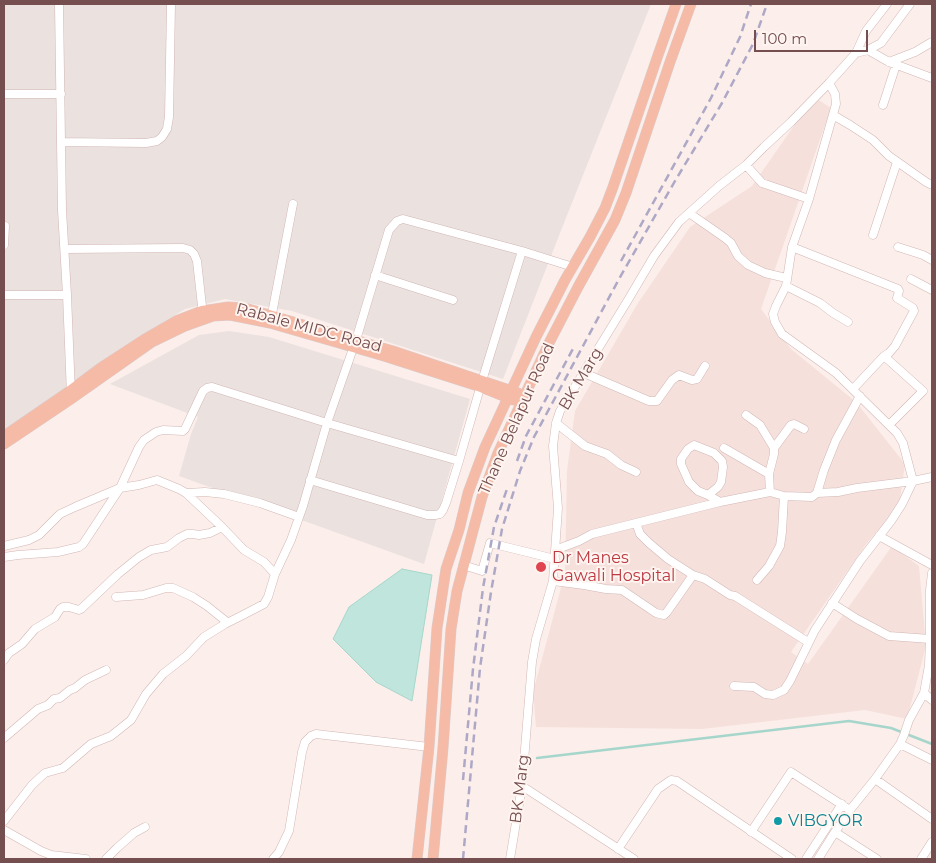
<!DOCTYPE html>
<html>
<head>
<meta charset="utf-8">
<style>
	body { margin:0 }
	#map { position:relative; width:936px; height:863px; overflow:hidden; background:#fceeea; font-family:Montserrat,sans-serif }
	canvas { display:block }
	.frame { position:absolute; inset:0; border:5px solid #754e4f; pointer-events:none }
	.scale { position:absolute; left:754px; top:30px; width:114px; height:22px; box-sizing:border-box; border:2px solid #754e4f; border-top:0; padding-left:6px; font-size:15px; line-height:18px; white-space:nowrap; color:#754e4f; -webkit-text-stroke:4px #fef4f0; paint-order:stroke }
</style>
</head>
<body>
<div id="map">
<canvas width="936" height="863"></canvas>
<div class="frame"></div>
<div class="scale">100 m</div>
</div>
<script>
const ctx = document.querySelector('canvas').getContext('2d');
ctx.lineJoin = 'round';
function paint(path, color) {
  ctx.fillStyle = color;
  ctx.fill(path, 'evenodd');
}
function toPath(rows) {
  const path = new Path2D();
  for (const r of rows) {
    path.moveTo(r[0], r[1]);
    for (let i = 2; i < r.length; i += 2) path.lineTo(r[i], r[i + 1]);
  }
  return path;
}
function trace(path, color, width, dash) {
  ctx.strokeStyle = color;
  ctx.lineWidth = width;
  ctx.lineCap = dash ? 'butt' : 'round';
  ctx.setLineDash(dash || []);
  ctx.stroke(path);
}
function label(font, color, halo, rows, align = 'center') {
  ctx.font = font + ' Montserrat,sans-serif';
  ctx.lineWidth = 4;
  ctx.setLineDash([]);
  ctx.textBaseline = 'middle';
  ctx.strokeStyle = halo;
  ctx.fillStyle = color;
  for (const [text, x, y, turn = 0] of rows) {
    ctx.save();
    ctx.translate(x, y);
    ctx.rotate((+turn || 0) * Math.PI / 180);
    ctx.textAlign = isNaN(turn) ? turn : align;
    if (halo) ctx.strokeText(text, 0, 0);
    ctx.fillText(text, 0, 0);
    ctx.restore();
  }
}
paint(toPath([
	[814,97,831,108,761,309,791,349,856,402,905,464,899,506,867,543,791,652,808,664,892,546,919,566,926,646,907,719,865,710,702,729,536,727,533,692,565,573,567,471,575,411,638,303,690,227,752,186]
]), '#f5e0dc');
paint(toPath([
	[4,4,651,4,560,233,503,379,292,311,225,299,185,309,142,335,4,432],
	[229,331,269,337,470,399,424,564,179,476,191,434,198,417,110,384,199,335]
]), '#ebe1df');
const water = toPath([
	[402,569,432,575,412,701,376,682,333,639,349,607,402,569]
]);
paint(water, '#bfe5dc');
trace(water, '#a6d6cb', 1);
trace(toPath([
	[537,758,849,721,891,728,932,744]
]), '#a6d6cb', 2.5);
const minor = toPath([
	[59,4,62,210,67,295,71,394],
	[868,50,889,62,932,78],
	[856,53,868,50,881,43,910,4],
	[889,62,915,52,932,42],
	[4,94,61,94],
	[883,105,896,65],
	[833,115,850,125,873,140,889,156,926,182,932,185],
	[61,142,146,143,157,141,162,137,167,129,169,117,171,4],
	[746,165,762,183,809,199],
	[689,213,725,238,731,243,738,256,748,265,765,273,786,278],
	[873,235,897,162],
	[4,245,5,226],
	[792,247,898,289,899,291,897,298,913,308,914,311,895,346,889,353,884,356,853,389],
	[898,247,923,255,932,260],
	[65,249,183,248,190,250,194,254,197,261,203,315],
	[522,251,573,267],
	[375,275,453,300],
	[911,279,932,290],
	[786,286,820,303,833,313,848,322],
	[4,295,67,295],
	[271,319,293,204],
	[884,356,923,391,889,425],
	[584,373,649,401,657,401,672,380,679,375,692,380,697,379,705,366],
	[746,415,760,425,774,448,774,454,769,474,770,492],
	[556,423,585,446,607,454,621,465,636,472],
	[724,448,769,474],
	[774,448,791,425,794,424,804,429],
	[310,480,427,515,435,515,440,514,443,510,446,503,459,461,482,381,522,251,403,219,397,221,389,230,356,340,327,423,459,461],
	[186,493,205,492,224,494,260,503,299,517],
	[817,493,838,492,857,488,913,481,932,477],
	[708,495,698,491,689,482,681,464,681,459,688,449,694,445,714,453,722,461,723,467,721,482,718,487,708,495,720,502],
	[636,523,640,534,649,543,668,559,693,575,705,579,730,595,735,596,808,642],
	[879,536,932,565],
	[4,546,29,540,39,535,60,514,75,507,120,488,139,485,157,480,179,489,186,493,222,527],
	[555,550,579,541,592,534,720,502,770,492,784,496,812,497,817,493,824,470,836,440,860,396],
	[4,557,18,555,58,552,79,547,83,544,87,538,120,488,139,447,144,440,156,432,163,430,183,431,185,429,203,391,207,388,212,387,327,423,303,506,291,540,275,574],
	[463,565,482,571,490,543,555,559],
	[757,580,769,566,780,546,782,532,784,496],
	[553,581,584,585,606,589,622,590,656,613,664,615,667,612,693,575],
	[116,597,143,595,166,588,173,588,193,597,207,606,227,622],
	[832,603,857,619,889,636,930,639],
	[4,660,9,653,22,644,35,629,55,617,60,609,63,607,69,607,79,610,81,609,118,574,139,557,151,550,167,547,179,538,187,534,193,534,199,535,210,533,222,527,244,550,264,562,275,574,268,597,264,604,241,616,225,624,204,637,186,656,163,674,146,694,131,720,111,736,91,744,63,768,45,773,32,785,4,821],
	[734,686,754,687,765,694,773,695,784,690,790,681,815,630,860,561,891,521,902,504,913,481,903,443,897,433,836,373,782,334,775,322,773,314,776,306,786,286,792,247,809,199,836,104,835,94,829,83],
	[924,693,932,700],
	[4,738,38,709,48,705,54,699,60,698,70,690,75,688,85,680,106,670],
	[900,744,932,760],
	[875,779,932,819],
	[522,786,634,859],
	[4,830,41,851,51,855,86,859],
	[751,832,791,772,850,810],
	[835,832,877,859],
	[618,849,658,789,671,780,677,781,792,859],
	[106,859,117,848,134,833,145,827],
	[273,859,279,852,289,831,302,752,305,742,311,736,316,734,429,747],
	[510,859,522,786,532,662,536,639,553,581,558,508,553,446,556,423,560,411,628,300,654,256,679,222,719,186,746,165,764,147,791,122,829,83,856,53,866,31,887,4],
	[806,859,842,804],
	[818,859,835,832,850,810,875,779,900,744,904,735,909,720,924,693,929,665,930,639,930,590,932,573],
	[921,859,932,842]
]);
const major = toPath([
	[4,436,71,390,102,367,145,339,176,321,202,311,228,307,245,308,393,351,518,393],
	[4,444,71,399,152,342,185,326,213,316,230,315,270,323,384,356,481,387,513,400],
	[417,859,429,747,437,628,446,569,459,530,468,493,485,447,536,337,565,280,590,237,605,208,613,187,657,58,676,4],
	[433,859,443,748,451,629,457,591,482,497,498,453,549,343,578,287,615,220,626,193,670,62,691,4]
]);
trace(minor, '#d2b7b5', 9);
trace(major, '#d8cdce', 11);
trace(minor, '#fff', 8);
trace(major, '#f6bba7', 10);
trace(toPath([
	[621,261,711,98,740,37,751,4],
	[517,461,526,436,575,345],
	[463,780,473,669,483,588,494,527,507,489],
	[463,859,480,668,491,592,502,529,520,471,534,437,619,279,675,181,722,103,753,44,767,4]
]), '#ada8c6', 2.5, [8, 5]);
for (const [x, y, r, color] of [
	[541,567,6,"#e0444e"],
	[778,821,5,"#0f9aa8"]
]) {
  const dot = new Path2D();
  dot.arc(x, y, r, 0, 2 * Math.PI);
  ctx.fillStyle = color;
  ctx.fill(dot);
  trace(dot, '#fef4f0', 2);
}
label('16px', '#754e4f', '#fef4f0', [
	["Rabale MIDC Road",309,328,15],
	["BK Marg",581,379,-59],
	["Thane Belapur Road",517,419,-66],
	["BK Marg",520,789,-83]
]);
label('16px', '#be3a42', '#fef4f0', [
	["Dr Manes",552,558],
	["Gawali Hospital",552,576]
], 'left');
label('16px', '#0d838f', '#fef4f0', [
	["VIBGYOR",788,821]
], 'left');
</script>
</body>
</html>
